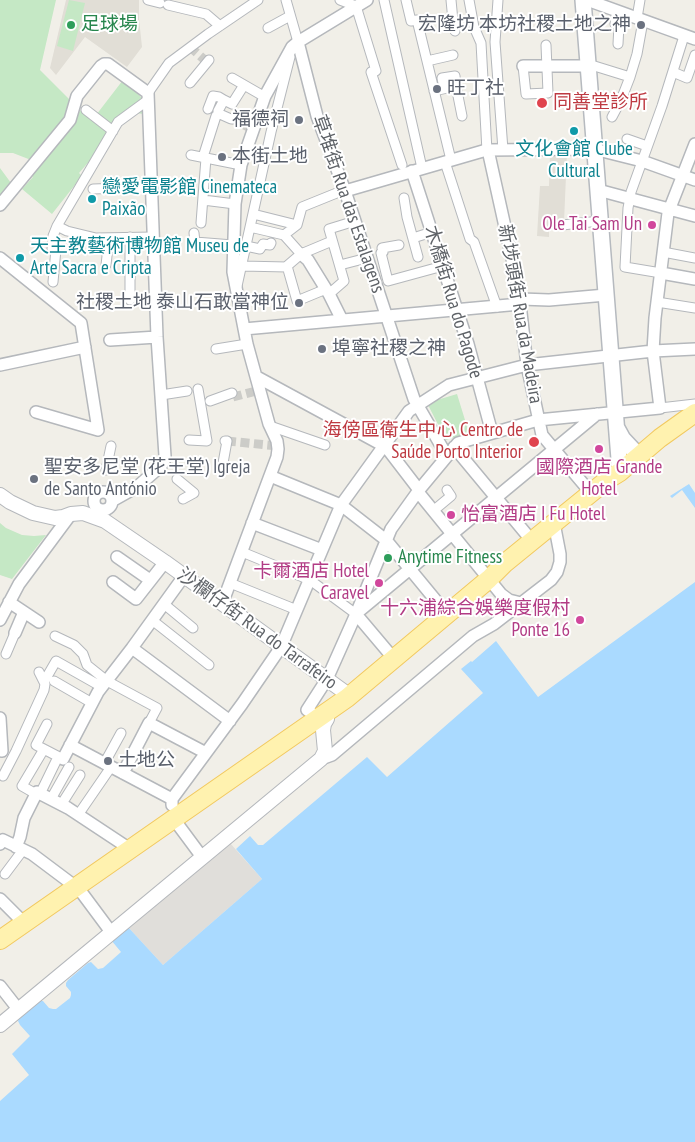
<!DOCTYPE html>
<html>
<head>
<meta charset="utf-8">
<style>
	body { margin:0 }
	canvas { display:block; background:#f1efe8 }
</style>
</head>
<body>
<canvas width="695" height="1142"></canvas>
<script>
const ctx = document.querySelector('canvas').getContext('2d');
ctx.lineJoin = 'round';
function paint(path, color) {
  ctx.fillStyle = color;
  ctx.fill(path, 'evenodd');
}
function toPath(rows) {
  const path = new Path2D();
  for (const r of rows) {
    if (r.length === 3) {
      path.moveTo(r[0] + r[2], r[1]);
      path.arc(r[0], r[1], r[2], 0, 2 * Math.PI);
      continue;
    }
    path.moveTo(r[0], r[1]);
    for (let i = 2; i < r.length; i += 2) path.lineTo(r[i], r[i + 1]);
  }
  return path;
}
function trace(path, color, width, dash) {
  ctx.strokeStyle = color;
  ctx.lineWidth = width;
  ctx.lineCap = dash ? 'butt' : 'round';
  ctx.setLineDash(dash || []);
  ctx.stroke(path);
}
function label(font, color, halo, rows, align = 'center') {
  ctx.font = font + ' "PT Sans Narrow","Noto Sans SC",sans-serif';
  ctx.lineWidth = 4;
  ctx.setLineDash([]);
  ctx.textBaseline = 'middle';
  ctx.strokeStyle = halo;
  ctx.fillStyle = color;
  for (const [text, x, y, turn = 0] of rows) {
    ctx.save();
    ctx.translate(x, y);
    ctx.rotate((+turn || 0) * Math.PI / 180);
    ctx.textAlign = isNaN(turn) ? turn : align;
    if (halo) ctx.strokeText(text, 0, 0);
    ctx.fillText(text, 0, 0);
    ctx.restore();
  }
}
paint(toPath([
	[230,843,262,879,163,965,128,927]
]), '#e0deda');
paint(toPath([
	[66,0,139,0,139,19,142,47,127,67,85,37,56,75,50,68],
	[550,153,567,153,564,222,560,222,560,230,549,229,549,237,537,236,540,186,549,186]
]), '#e1ded6');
paint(toPath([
	[0,0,56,0,40,70,69,99,70,108,65,115,66,118,31,160,13,153,0,153],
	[69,0,85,3,73,51,57,46],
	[123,80,141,97,146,105,145,114,133,113,116,125,100,149,79,173,82,176,52,214,22,189,33,177,29,173,81,110,93,119],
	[0,168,11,183,10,189,0,201],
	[457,394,469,433,446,440,427,403],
	[0,523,6,528,22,535,34,536,46,535,12,579,0,575]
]), '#c5e8c5');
paint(toPath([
	[689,484,695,493,695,508,682,490,672,498,670,496],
	[695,582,695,1142,0,1142,0,1101,29,1075,12,1054,30,1036,20,1025,18,1021,19,1019,37,1001,43,1001,49,1008,53,1009,56,1009,70,998,71,995,71,992,66,986,66,983,68,980,88,963,91,962,98,969,103,968,121,952,111,940,128,927,163,965,262,879,236,849,250,836,258,845,263,845,367,757,387,777,483,693,461,669,471,661,472,662,496,641,538,697]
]), '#aadaff');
trace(toPath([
	[190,47,207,62],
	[231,119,253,129],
	[233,397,260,390],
	[227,441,278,446]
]), '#ccccc8', 9, [9, 4.5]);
const pedestrian = toPath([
	[148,0,160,3],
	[286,0,298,42],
	[340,0,356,6,376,71,371,72,402,165],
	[384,0,422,168],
	[406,0,411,21,417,20,451,160],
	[451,0,453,21,455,31],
	[469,0,474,27,481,43,487,151],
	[498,0,495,42,503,150],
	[168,5,206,14,220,26],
	[617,11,615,24,619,25,618,44],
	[637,18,640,0],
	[268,28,290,16],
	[427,61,453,55],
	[588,64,630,77],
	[523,66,526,94,548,93,546,45],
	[673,72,687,78,695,55],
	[232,78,265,97],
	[190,83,209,60],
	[444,88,442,78,455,76,456,86],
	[434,91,456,86,462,116],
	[148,93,169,63,208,34,258,0],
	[208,109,213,96,219,97,224,100],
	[86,110,113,131],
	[218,111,224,100,232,104,244,85],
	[222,115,231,119],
	[612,117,621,100,630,77,637,54,643,21],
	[627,139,647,146],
	[191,155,241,165],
	[203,157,216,116],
	[445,162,470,239,474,242,497,307],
	[93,189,151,187],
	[404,198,407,217,418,257],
	[203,200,235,204],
	[253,214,297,225],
	[201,223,206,158],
	[562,225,600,221],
	[57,226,67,231,96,238,153,237],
	[250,227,284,235,301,254],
	[194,233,195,242,233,245],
	[284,235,297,225,302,207,344,190],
	[130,237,130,300],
	[413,238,432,232],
	[399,245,382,248,383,252,381,253,388,281,443,266],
	[246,246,260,249,263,244,270,245,271,243],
	[663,252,695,258],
	[106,265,109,238],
	[340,265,367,258],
	[242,266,287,267],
	[661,273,625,267,628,208,631,192,662,106,684,36],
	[53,282,56,249,52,249,53,236,57,226,118,122,148,100],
	[237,286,271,132,290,57],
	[326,289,297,301,287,266,301,254,332,241],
	[329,294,344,281,329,229,355,221],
	[657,302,695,308],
	[216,349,247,344],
	[161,395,187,391],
	[210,401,232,393],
	[660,408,695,404],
	[270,426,325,445],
	[189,440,207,441,198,389],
	[223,463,227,441,225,441],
	[106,470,111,446],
	[177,479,194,493,183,499],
	[433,511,451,496,447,490],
	[242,552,310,580,356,614],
	[230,583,297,610],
	[164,604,193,628],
	[152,620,209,665],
	[55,636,74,645,83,654,87,665,107,681,157,708,149,723],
	[6,654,15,633],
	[45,680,56,661,102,687],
	[54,681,92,703],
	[47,724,36,745,63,759],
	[104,764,121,733],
	[3,776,16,751,44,690,45,684,39,672],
	[36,794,22,786,44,749],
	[40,794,58,757],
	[51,799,69,767],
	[61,805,80,775],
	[78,815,111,767],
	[5,874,23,850]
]);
const minor = toPath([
	[587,0,695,39],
	[298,42,317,116,345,191,414,399,447,456],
	[523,66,588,66],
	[488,150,521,299,520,304,527,365,542,435,591,493],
	[412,171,468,344,492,433],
	[598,190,695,216],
	[345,191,483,151,488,150,594,149,642,161,695,180],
	[0,205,70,120,77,96,101,66,104,64,108,64,148,93,157,337,165,456,165,459,161,466,137,487,112,501],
	[301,254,308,260,329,294,342,320],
	[0,258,81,323,98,430,36,412],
	[661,273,695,279],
	[521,299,549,300,606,295],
	[244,329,520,304],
	[110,340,157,337],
	[0,365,85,347],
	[257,377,386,447,419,490],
	[454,447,532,541],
	[270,476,341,505,386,540,447,614],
	[418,492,501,594,509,600,521,603],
	[103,501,9],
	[252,523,322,550],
	[117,557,150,580],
	[113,582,136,599,165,562],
	[9,602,39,622],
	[222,604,277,457,278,449,277,441,269,424,247,344,233,272,235,204,241,165,265,96,292,47,298,42,367,0],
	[358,612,597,414],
	[356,614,394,659],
	[0,620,19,584,71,514],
	[15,633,24,612],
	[132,648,230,721],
	[0,718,2,751],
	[319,718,307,710,327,679,356,614,391,529,419,490,458,443,538,420,660,408,653,351,655,318,668,213,695,144],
	[70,745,172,799,172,805],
	[63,759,98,692,132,648,184,576],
	[321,759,332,755,473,636,494,624,551,580,557,572,560,562,560,554,555,528],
	[123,773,149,723,206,753],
	[172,799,242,704,281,647,341,505,409,411,449,385,527,365,653,351,695,349],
	[179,826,202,857],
	[0,844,3,840,32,854,76,887],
	[16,847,20,837,24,818,37,792,68,808,130,849],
	[82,893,111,932],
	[0,899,24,923],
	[0,986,18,1009]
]);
const tertiary = toPath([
	[0,495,10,502,33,513,55,518,63,517,71,514,83,513,105,521,165,562,350,696],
	[0,1025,321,759,325,751,323,730,324,724,327,719]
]);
const secondary = toPath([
	[583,0,620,472],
	[617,428,623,439,639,456]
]);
const primary = toPath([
	[0,940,347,698,489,579,505,563,532,541,607,480,620,472,660,438,695,413]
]);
trace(pedestrian, '#b5b8bc', 11);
trace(minor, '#b5b8bc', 14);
trace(tertiary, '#b5b8bc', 16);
trace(secondary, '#b6babf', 18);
trace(primary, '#f2c960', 20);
trace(pedestrian, '#fff', 9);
trace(minor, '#fff', 11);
trace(tertiary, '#fff', 14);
trace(secondary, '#fff', 15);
trace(primary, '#fff2af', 18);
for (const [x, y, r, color] of [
	[71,25,5,"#2e9e5b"],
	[641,25,5,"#6b7280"],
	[437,89,5,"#6b7280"],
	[542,103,6,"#e0444e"],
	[299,120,5,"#6b7280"],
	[574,131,5,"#0f9aa8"],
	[222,157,5,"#6b7280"],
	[92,199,5,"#0f9aa8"],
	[652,225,5,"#d1479c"],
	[20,258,5,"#0f9aa8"],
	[299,303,5,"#6b7280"],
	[322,349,5,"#6b7280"],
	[534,442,6,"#e0444e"],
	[599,449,5,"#d1479c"],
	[34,479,5,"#6b7280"],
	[451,515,5,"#d1479c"],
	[388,558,5,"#2e9e5b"],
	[379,583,5,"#d1479c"],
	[580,620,5,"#d1479c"],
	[108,761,5,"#6b7280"]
]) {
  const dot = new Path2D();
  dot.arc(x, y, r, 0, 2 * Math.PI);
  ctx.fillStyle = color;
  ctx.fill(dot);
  trace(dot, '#fff', 2);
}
label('19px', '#27864d', '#fff', [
	["足球場",81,25],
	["Anytime Fitness",398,558]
], 'left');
label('19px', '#5b616d', '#fff', [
	["宏隆坊 本坊社稷土地之神",631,25,"right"],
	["旺丁社",447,89],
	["福德祠",289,120,"right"],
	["本街土地",232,157],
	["社稷土地 泰山石敢當神位",289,303,"right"],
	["埠寧社稷之神",332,349],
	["聖安多尼堂 (花王堂) Igreja",44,468],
	["de Santo António",44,490],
	["土地公",118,761]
], 'left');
label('19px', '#be3a42', '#fff', [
	["同善堂診所",553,103],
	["海傍區衛生中心 Centro de",523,431,"right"],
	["Saúde Porto Interior",523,453,"right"]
], 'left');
label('19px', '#0d838f', '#fff', [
	["文化會館 Clube",574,150,"center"],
	["Cultural",574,172,"center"],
	["戀愛電影館 Cinemateca",102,188],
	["Paixão",102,210],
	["天主教藝術博物館 Museu de",30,247],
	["Arte Sacra e Cripta",30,269]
], 'left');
label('19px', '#5f6368', '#fff', [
	["草堆街 Rua das Estalagens",348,204,71],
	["木橋街 Rua do Pagode",453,302,73],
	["新埗頭街 Rua da Madeira",520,314,80],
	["沙欄仔街 Rua do Tarrafeiro",257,629,36]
]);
label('19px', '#b23c85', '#fff', [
	["Ole Tai Sam Un",642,225],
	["國際酒店 Grande",599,468,"center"],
	["Hotel",599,490,"center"],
	["怡富酒店 I Fu Hotel",461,515,"left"],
	["卡爾酒店 Hotel",369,572],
	["Caravel",369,594],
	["十六浦綜合娛樂度假村",570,609],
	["Ponte 16",570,631]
], 'right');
</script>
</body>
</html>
